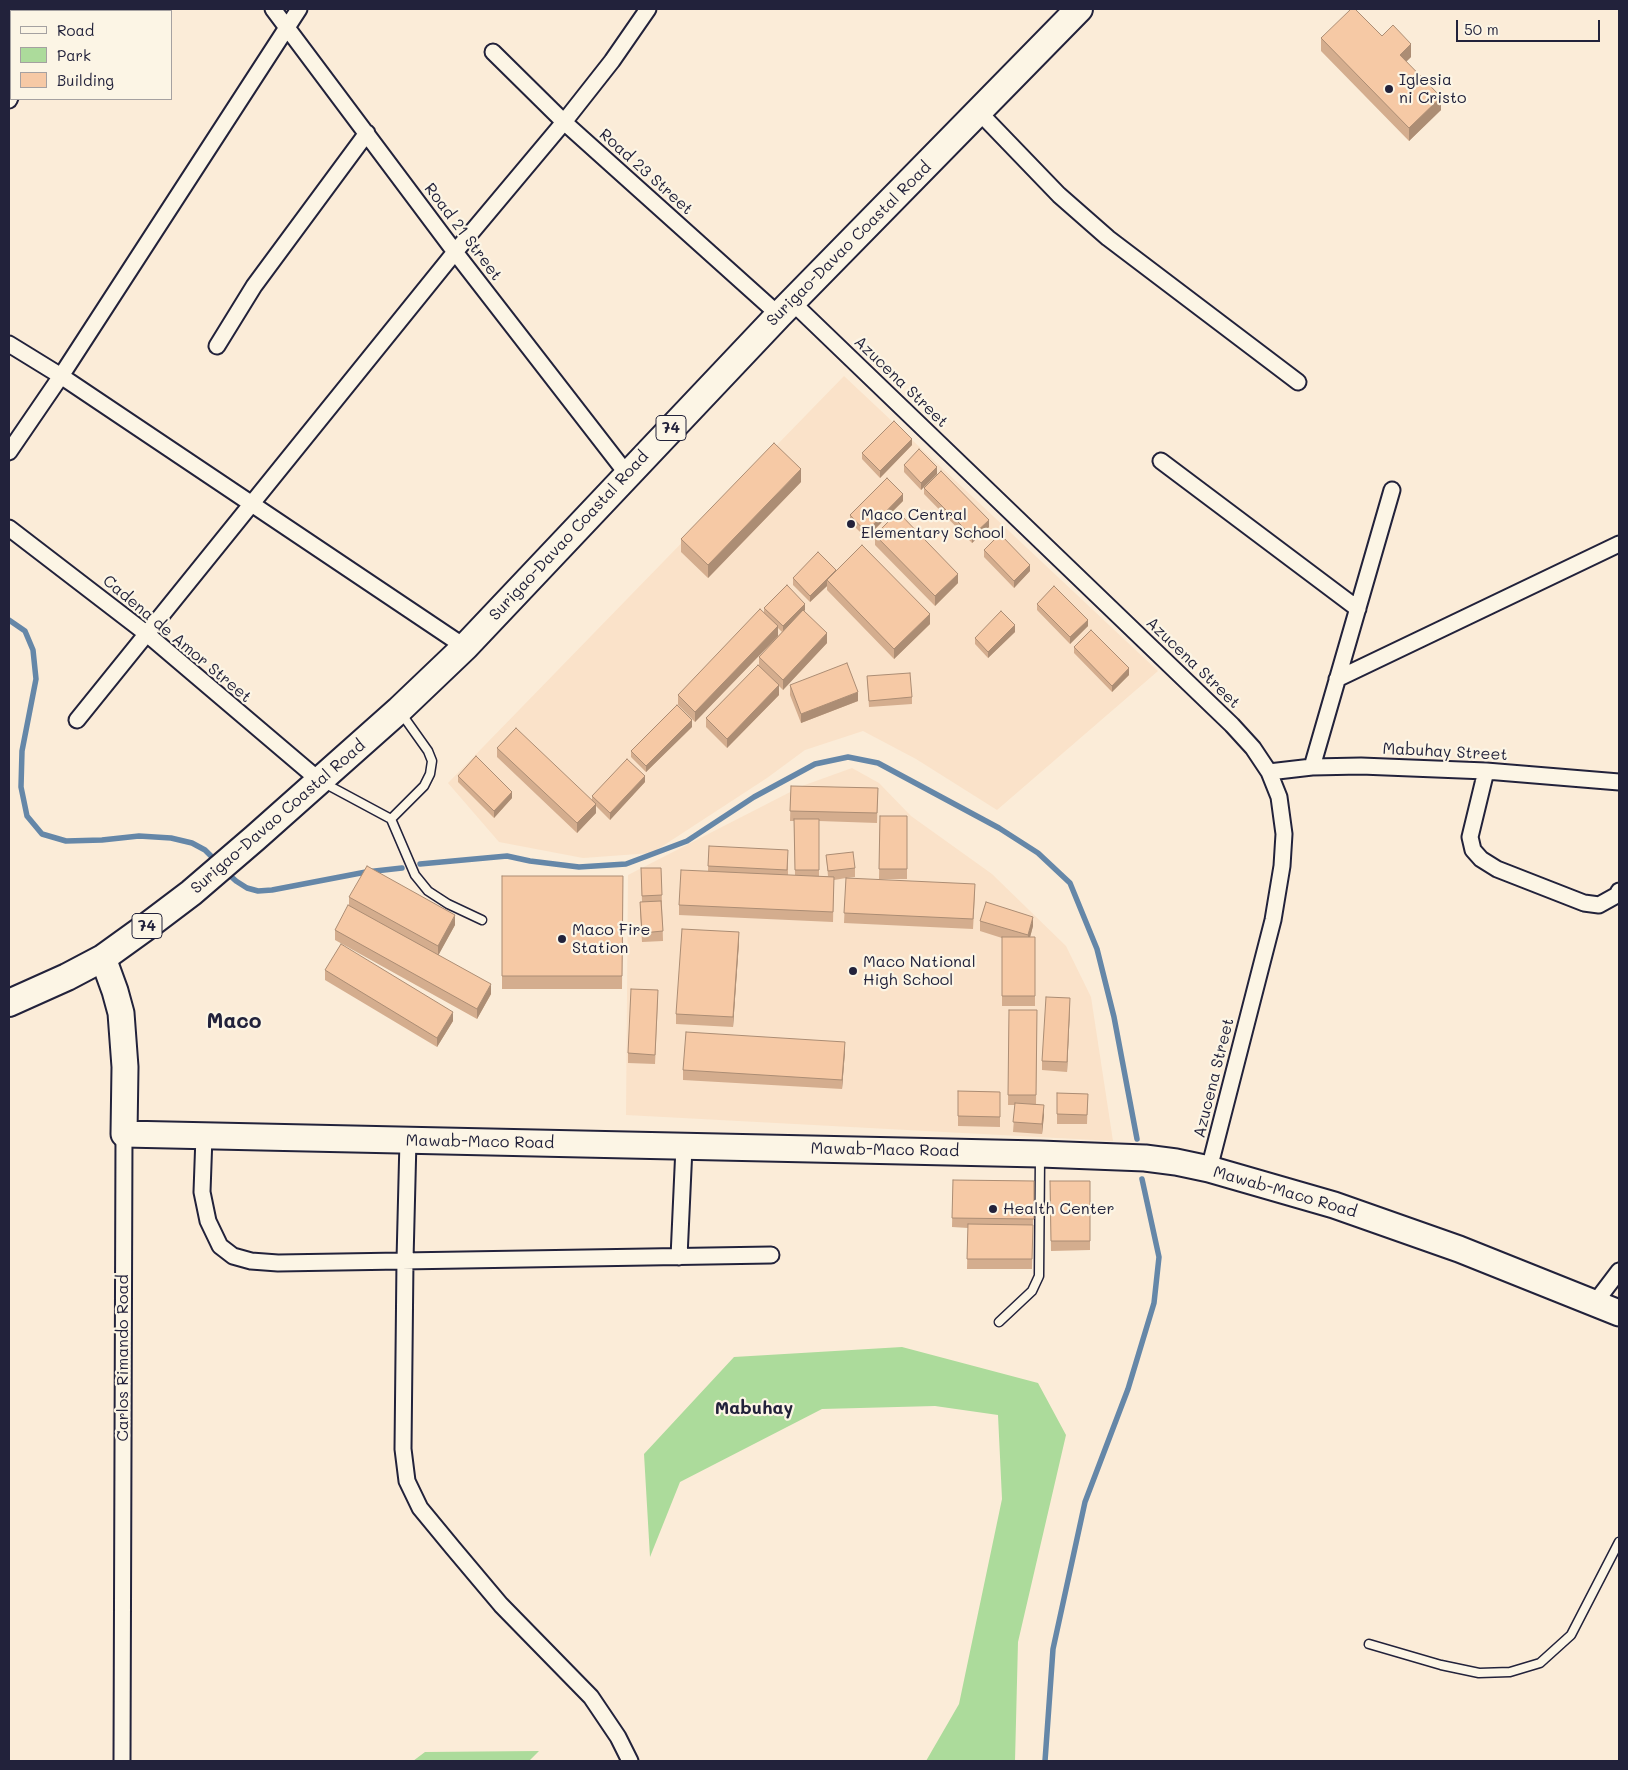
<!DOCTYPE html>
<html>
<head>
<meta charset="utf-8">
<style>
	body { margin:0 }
	#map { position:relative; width:1628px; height:1770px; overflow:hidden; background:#fbecd8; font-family:Mali,sans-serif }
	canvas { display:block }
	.frame { position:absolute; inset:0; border:10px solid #22223b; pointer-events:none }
	.legend { position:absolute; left:10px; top:10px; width:162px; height:90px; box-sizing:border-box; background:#fcf5e5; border:1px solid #a5a1a1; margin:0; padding:6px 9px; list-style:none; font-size:15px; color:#22223b }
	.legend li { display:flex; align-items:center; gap:10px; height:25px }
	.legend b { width:25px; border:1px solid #a5a1a1 }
	.scale { position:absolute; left:1456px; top:20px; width:144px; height:22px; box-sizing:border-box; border:2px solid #22223b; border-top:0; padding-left:6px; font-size:15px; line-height:18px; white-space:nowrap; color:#22223b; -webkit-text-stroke:4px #fcf5e5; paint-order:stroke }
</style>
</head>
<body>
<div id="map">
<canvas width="1628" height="1770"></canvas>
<div class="frame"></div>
<ul class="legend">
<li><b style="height:6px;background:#fcf5e5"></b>Road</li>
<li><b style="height:14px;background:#acdb9b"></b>Park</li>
<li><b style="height:14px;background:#f6c9a5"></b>Building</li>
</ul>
<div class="scale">50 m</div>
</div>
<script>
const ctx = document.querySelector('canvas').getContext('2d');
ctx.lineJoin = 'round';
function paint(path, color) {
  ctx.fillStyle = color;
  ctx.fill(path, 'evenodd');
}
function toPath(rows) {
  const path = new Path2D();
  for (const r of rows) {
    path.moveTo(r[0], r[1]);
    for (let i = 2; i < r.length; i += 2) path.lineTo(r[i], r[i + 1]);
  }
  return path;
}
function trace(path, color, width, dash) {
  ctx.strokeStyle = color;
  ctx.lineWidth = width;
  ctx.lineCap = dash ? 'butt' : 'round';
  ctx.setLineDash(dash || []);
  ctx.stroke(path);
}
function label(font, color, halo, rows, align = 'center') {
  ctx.font = font + ' Mali,sans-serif';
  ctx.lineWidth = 4.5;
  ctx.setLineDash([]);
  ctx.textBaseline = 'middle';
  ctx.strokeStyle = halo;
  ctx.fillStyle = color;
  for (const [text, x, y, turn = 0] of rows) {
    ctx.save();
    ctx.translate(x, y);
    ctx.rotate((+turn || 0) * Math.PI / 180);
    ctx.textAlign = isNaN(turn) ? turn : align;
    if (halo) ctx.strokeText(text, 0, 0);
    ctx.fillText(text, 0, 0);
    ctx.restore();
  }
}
paint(toPath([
	[844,376,1158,671,997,810,916,759,863,731,805,750,767,778,652,853,583,858,499,842,448,783],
	[852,768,879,783,911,816,992,874,1066,946,1091,997,1113,1141,626,1115,628,875,802,786]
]), '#fae2c9');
paint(toPath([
	[902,1347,1038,1383,1066,1435,1018,1642,1015,1761,926,1761,959,1704,1002,1499,998,1415,935,1406,822,1409,680,1482,650,1557,644,1454,734,1357],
	[539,1751,529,1761,413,1761,425,1752]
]), '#acdb9b');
trace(toPath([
	[9,620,25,631,33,650,36,679,22,751,21,787,27,816,42,834,66,841,102,840,139,836,171,838,192,843,205,850,217,862],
	[420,864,507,856,530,861,579,867,626,864,687,841,754,797,815,764,848,757,878,763,999,828,1038,853,1070,883,1097,949,1114,1017,1137,1139],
	[225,871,236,881,247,888,258,891,272,890,366,872,402,868],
	[1045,1761,1053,1649,1085,1502,1128,1389,1154,1303,1159,1257,1142,1179]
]), '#6587a8', 5.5);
const service = toPath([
	[324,783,391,819,415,875,428,891,448,904,482,920],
	[391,819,424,786,430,774,432,761,428,751,401,713],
	[999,1322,1032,1291,1039,1276,1040,1158],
	[1369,1644,1441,1665,1479,1673,1510,1672,1540,1663,1571,1635,1619,1542]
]);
const minor = toPath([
	[273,9,455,252,627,474],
	[59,11,60,9],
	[493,52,564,122,779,315],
	[9,100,11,95],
	[979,112,1059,195,1108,238,1298,382],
	[792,302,1232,725,1253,748,1269,772,1279,797,1284,834,1282,866,1273,920,1209,1169],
	[9,344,61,376,465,647],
	[217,346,254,286,367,133],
	[9,452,61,376,299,9],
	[1161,461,1358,609],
	[9,528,147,634,320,781],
	[1337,679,1619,544],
	[77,720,455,252,564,122,612,61,648,9],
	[1312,767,1392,490],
	[1486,771,1470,837,1473,850,1481,859,1497,869,1584,903,1599,905,1617,895,1619,891],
	[1269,772,1312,767,1361,766,1486,771,1619,782],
	[204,1136,202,1192,208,1221,220,1246,233,1256,251,1261,278,1263,771,1255],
	[408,1140,405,1260,403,1449,407,1481,420,1508,453,1548,501,1605,591,1697,618,1737,630,1761],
	[679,1257,684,1147],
	[1594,1304,1619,1271],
	[122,1761,124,1134]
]);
const primary = toPath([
	[103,958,115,991,121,1013,125,1067,124,1134,1040,1154,1145,1158,1176,1162,1209,1169,1334,1205,1459,1249,1619,1313]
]);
const trunk = toPath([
	[9,1003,67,977,103,958,146,927,191,893,255,838,399,710,465,647,779,315,1079,9]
]);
trace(service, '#22223b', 11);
trace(minor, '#22223b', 19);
trace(primary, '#22223b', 29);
trace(trunk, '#22223b', 30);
trace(service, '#fcf5e5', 8);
trace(minor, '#fcf5e5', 15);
trace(primary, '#fcf5e5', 25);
trace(trunk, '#fcf5e5', 26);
paint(toPath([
	[1382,36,1411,57,1406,61,1441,110,1409,141,1321,51,1321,38],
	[912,445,880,478,862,459,862,453],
	[904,465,937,474,921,490,904,472],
	[801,482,708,578,681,552,681,539],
	[924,488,989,527,972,543,924,494],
	[903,501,866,538,850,522,850,515],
	[875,535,958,583,935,606,875,545],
	[984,550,1030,571,1014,588,984,557],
	[836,571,930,624,894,659,827,590,827,586,810,602,793,585,793,578],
	[1037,604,1088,626,1070,644,1037,610],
	[764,608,805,610,804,611,827,643,783,690,779,686,779,695,727,748,706,727,706,718,759,666,759,657,782,632,778,628,778,636,695,722,678,705,678,695,764,613],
	[1015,632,988,658,975,644,975,638],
	[1074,647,1129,675,1112,692,1074,653],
	[867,676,912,697,912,704,869,707],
	[790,685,858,701,801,723,790,695],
	[692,727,646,772,631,757,631,751],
	[497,748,592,800,592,796,645,782,610,820,596,806,596,813,577,833,497,757],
	[458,776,512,798,494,818,458,782],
	[791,786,878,788,877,823,819,821,819,876,828,876,826,855,855,868,855,877,846,878,975,894,973,929,844,923,846,878,834,880,833,922,679,915,679,905,708,871,709,846,788,860,788,875,795,875,794,821,790,821],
	[880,816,907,816,907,879,879,879],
	[641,868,661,868,663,941,642,942,640,912,640,902,642,902],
	[502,876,623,876,622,989,502,989],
	[349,897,455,925,438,955,491,994,477,1019,335,940,335,930,349,906],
	[980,921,1033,926,1030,937,1035,937,1035,1006,1002,1006,1002,938,980,931],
	[739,942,733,1027,676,1024,676,1014],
	[325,970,453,1021,437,1047,325,980],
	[658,1000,655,1064,628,1063,628,1053],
	[1070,1008,1067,1072,1042,1070,1042,1061],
	[1009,1010,1037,1010,1036,1105,1044,1115,1042,1134,1013,1132,1015,1105,1008,1105],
	[845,1051,842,1089,683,1080,683,1070],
	[958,1091,1000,1092,1000,1127,958,1126],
	[1057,1093,1088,1094,1087,1124,1057,1124],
	[953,1180,1034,1181,1032,1269,967,1269,968,1228,952,1227],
	[1050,1181,1090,1181,1090,1250,1051,1251]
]), '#d4ad8e');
paint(toPath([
	[1411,44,1411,57,1400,68,1400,55],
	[1441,97,1441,110,1409,141,1409,128],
	[912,439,912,445,880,478,880,471],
	[937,467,937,474,921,490,921,483],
	[801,469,801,482,708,578,708,565],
	[903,494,903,501,866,538,866,532],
	[989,520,989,527,972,543,972,536],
	[1030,565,1030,571,1014,588,1014,581],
	[836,570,836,577,827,580,827,586,810,602,810,596],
	[958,574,958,583,935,606,935,596],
	[805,604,805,610,783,633,783,626],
	[930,614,930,624,894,659,894,649],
	[1088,620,1088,626,1070,644,1070,637],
	[1015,625,1015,632,988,658,988,652],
	[778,626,778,636,695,722,695,712],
	[827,633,827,643,783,690,783,680],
	[1129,668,1129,675,1112,692,1112,686],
	[779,685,779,695,727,748,727,739],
	[858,692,858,701,801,723,801,714],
	[692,720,692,727,646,772,646,766],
	[645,776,645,782,610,820,610,813],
	[512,792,512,798,494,818,494,811],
	[596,804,596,813,577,833,577,823],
	[455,915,455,925,438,956,438,946],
	[1033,917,1033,926,1028,945,1028,935],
	[739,932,739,942,733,1027,733,1017],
	[491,984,491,994,477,1019,477,1009],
	[1070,998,1070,1008,1067,1072,1067,1062],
	[453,1012,453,1021,437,1047,437,1038],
	[845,1042,845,1051,842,1089,842,1080],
	[1044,1105,1044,1115,1042,1134,1042,1124]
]), '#ac8d74');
const building = toPath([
	[1351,9,1355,9,1382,36,1393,25,1411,44,1400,55,1441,97,1409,128,1321,38,1351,9],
	[894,421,912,439,880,471,862,453,894,421],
	[774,443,801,469,708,565,681,539,774,443],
	[919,449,937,467,921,483,904,465,919,449],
	[941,471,989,520,972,536,924,488,941,471],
	[887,478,903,494,866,532,850,515,887,478],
	[898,512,958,574,935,596,875,535,898,512],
	[1000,534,1030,565,1014,581,984,550,1000,534],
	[862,545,930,614,894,649,827,580,862,545],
	[818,552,836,570,810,596,793,578,818,552],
	[787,585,805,604,783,626,764,608,787,585],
	[1054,586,1088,620,1070,637,1037,604,1054,586],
	[760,609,778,626,695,712,678,695,760,609],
	[803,610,827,633,783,680,759,657,803,610],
	[1001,611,1015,625,988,652,975,638,1001,611],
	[1091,630,1129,668,1112,686,1074,647,1091,630],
	[847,663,858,692,801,714,790,685,847,663],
	[758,665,779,685,727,739,706,718,758,665],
	[910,673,912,697,869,701,867,676,910,673],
	[677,705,692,720,646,766,631,751,677,705],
	[516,728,596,804,577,823,497,748,516,728],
	[476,756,512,792,494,811,458,776,476,756],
	[627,759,645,776,610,813,592,796,627,759],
	[791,786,878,788,877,813,790,811,791,786],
	[880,816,907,816,907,869,879,869,880,816],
	[794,819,819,819,819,870,795,870,794,819],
	[709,846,788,850,787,870,708,866,709,846],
	[853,852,855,868,828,871,826,855,853,852],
	[367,866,455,915,438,946,349,897,367,866],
	[641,868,661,868,662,895,642,896,641,868],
	[681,870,834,877,833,912,679,905,681,870],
	[502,876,623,876,622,976,502,976,502,876],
	[846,878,975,884,973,919,844,913,846,878],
	[661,901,663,931,642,933,640,902,661,901],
	[986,902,1033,917,1028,935,980,921,986,902],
	[348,905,491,984,477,1009,335,930,348,905],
	[682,929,739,932,733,1017,676,1014,682,929],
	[1002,937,1035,937,1035,996,1002,996,1002,937],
	[341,944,453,1012,437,1038,325,970,341,944],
	[631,989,658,990,655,1055,628,1053,631,989],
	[1046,997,1070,998,1067,1062,1042,1061,1046,997],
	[1009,1010,1037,1010,1036,1095,1008,1095,1009,1010],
	[686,1032,845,1042,842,1080,683,1070,686,1032],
	[958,1091,1000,1092,1000,1117,958,1116,958,1091],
	[1057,1093,1088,1094,1087,1115,1057,1114,1057,1093],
	[1015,1103,1044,1105,1042,1124,1013,1122,1015,1103],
	[953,1180,1034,1181,1034,1219,952,1218,953,1180],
	[1050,1181,1090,1181,1090,1241,1051,1241,1050,1181],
	[968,1224,1033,1225,1032,1259,967,1259,968,1224]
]);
paint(building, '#f6c9a5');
trace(building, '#ac8d74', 1);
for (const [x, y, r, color] of [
	[1389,89,5,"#22223b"],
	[851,524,5,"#22223b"],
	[562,939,5,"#22223b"],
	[853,971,5,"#22223b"],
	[993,1209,5,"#22223b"]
]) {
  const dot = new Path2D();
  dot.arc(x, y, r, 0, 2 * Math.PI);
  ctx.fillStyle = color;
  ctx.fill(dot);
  trace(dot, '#fcf5e5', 2);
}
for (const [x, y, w] of [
	[671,428,30],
	[147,926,30]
]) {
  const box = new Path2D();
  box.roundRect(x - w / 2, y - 12.5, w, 25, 4);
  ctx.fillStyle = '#fcf5e5';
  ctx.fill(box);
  trace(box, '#22223b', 1);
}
label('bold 15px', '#22223b', null, [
	["74",671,428],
	["74",147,926]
]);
label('16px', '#22223b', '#fcf5e5', [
	["Iglesia",1399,80],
	["ni Cristo",1399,98],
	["Maco Central",861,515],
	["Elementary School",861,533],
	["Maco Fire",572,930],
	["Station",572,948],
	["Maco National",863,962],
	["High School",863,980],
	["Health Center",1003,1209]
], 'left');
label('16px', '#22223b', '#fcf5e5', [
	["Road 23 Street",646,172,42],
	["Road 21 Street",463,232,53],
	["Surigao-Davao Coastal Road",849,244,-45],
	["Azucena Street",901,382,44],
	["Surigao-Davao Coastal Road",569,536,-47],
	["Cadena de Amor Street",177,639,40],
	["Azucena Street",1193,663,44],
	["Mabuhay Street",1445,752,3],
	["Surigao-Davao Coastal Road",278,817,-41],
	["Azucena Street",1214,1078,-76],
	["Mawab-Maco Road",480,1142,1],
	["Mawab-Maco Road",885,1150,1],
	["Mawab-Maco Road",1285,1192,16],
	["Carlos Rimando Road",123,1358,-90]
]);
label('bold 18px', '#22223b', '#fcf5e5', [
	["Mabuhay",754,1408]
]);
label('bold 21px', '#22223b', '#fcf5e5', [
	["Maco",234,1022]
]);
</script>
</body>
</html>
